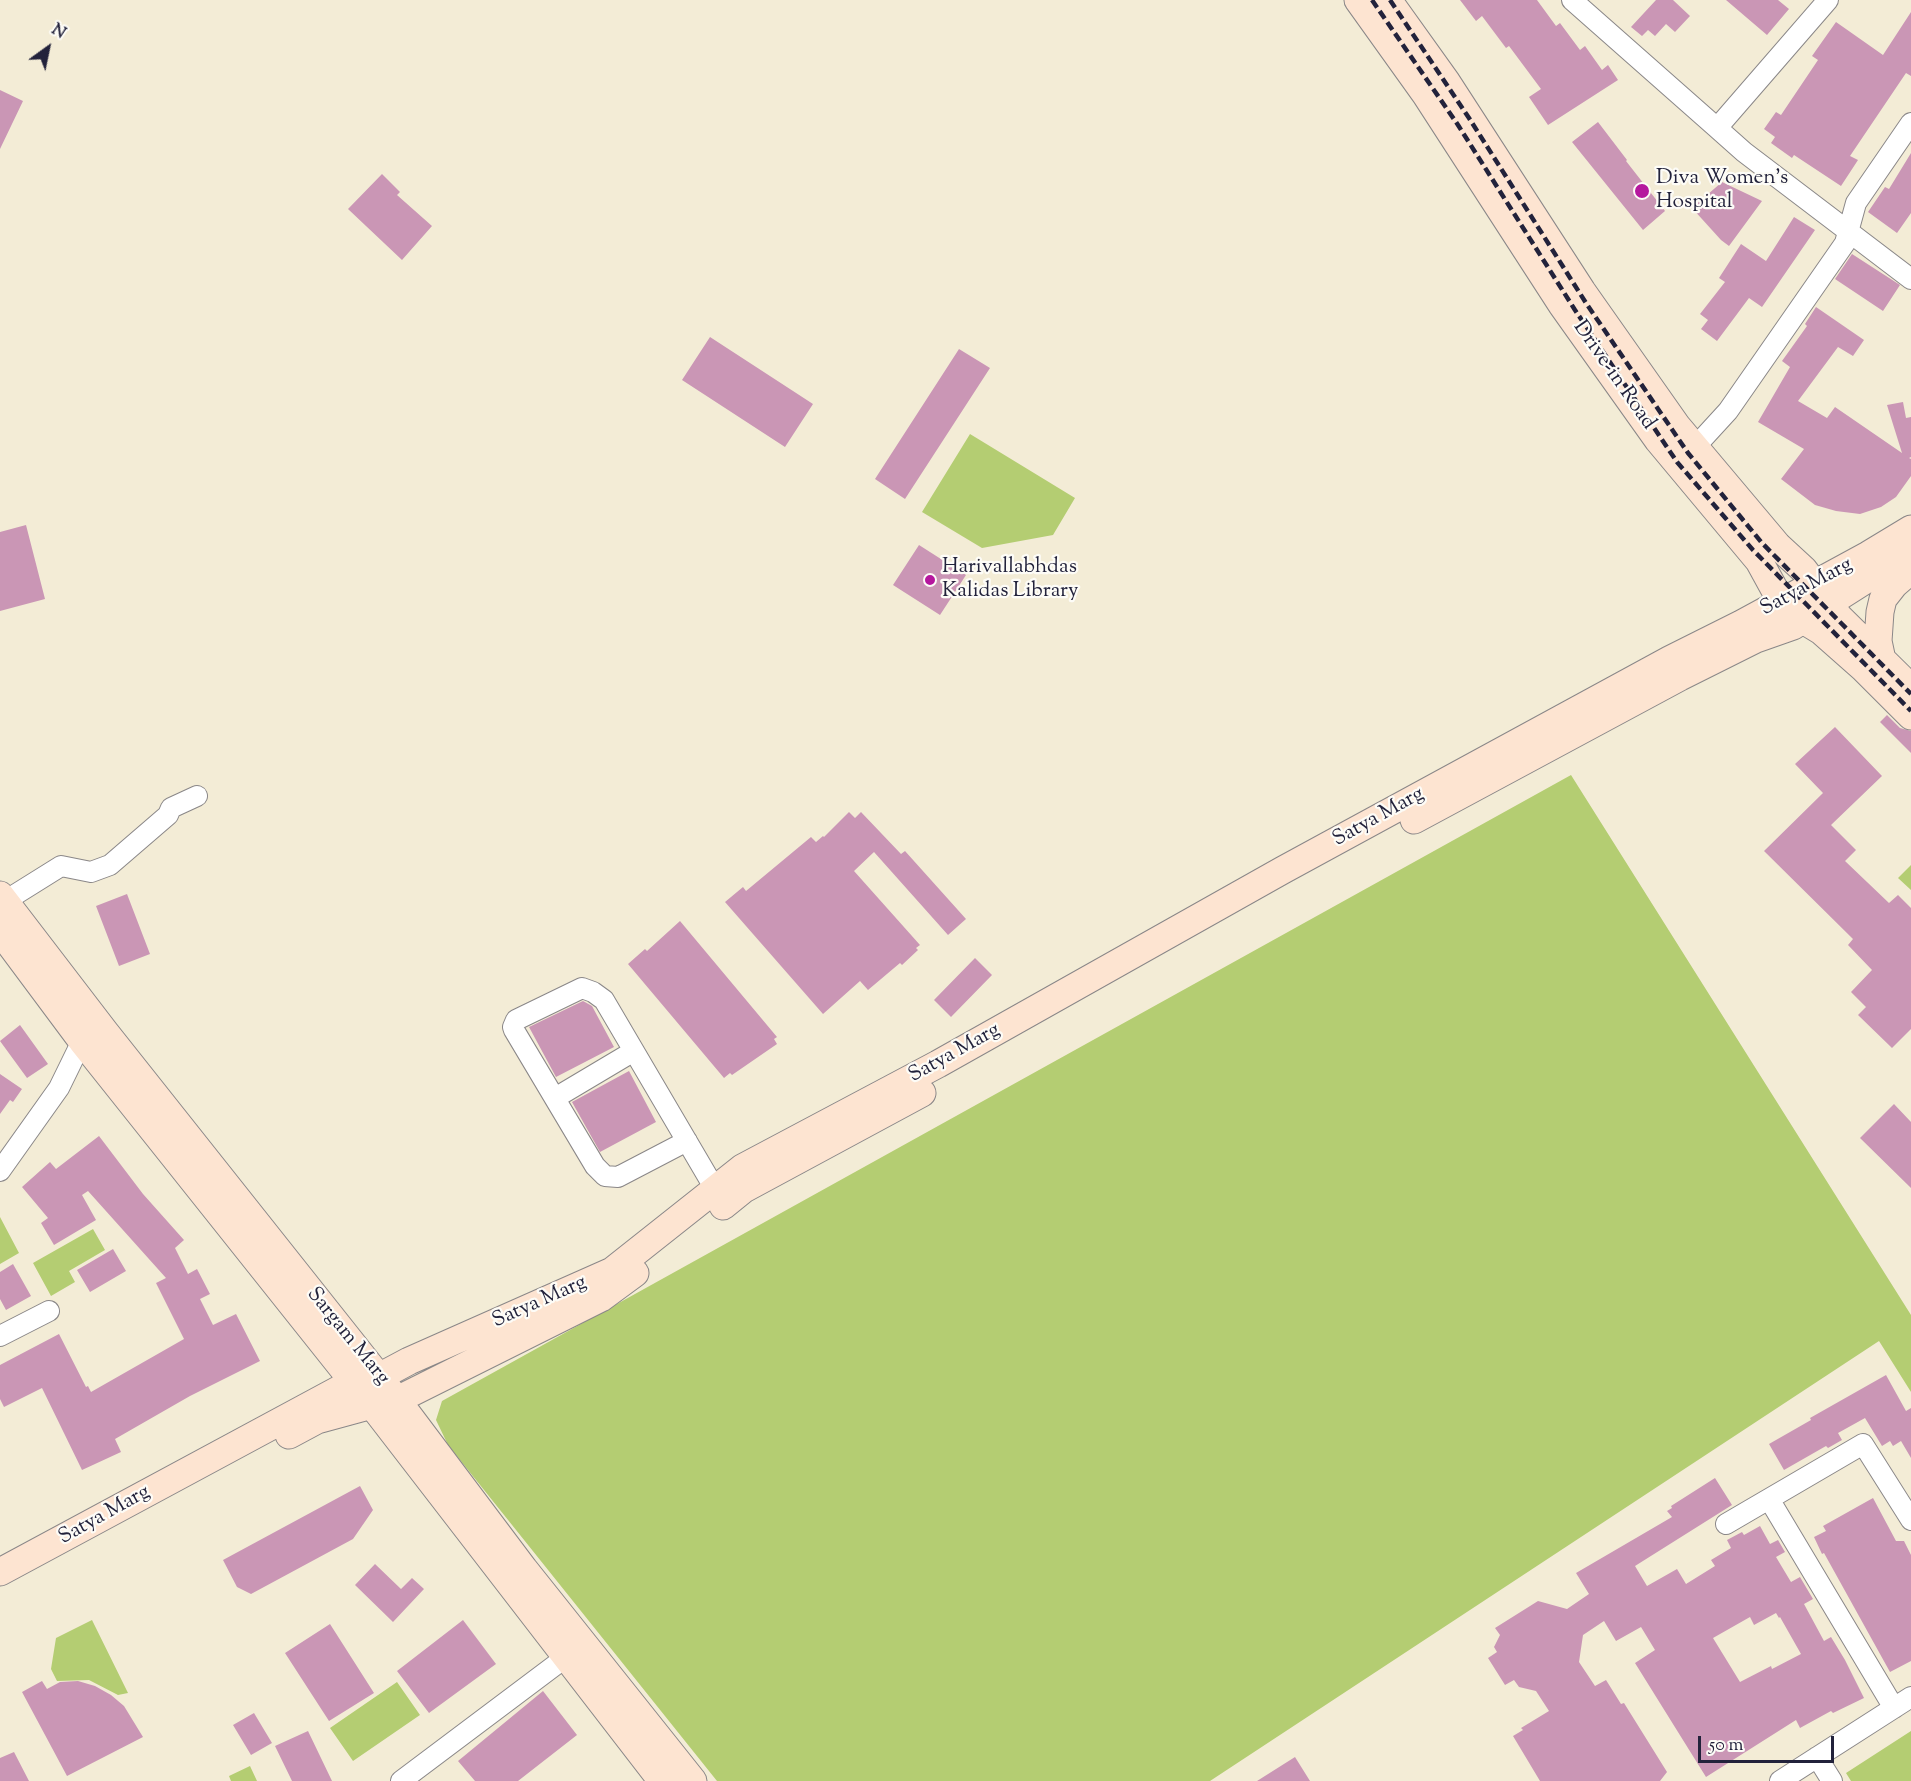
<!DOCTYPE html>
<html>
<head>
<meta charset="utf-8">
<style>
	body { margin:0 }
	#map { position:relative; width:1911px; height:1781px; overflow:hidden; background:#f3ecd6; font-family:"Sorts Mill Goudy",serif }
	canvas { display:block }
	.north { position:absolute; left:18px; top:18px; width:60px; height:60px; -webkit-text-stroke:4px #fdfcf7; paint-order:stroke; rotate:33deg; font-size:16px; font-weight:700; line-height:24px; text-align:center; color:#22223b }
	.north::after { content:''; display:block; margin:auto; width:21px; height:27px; background:#22223b; clip-path:polygon(50% 0,100% 100%,50% 72%,0 100%) }
	.scale { position:absolute; left:1698px; top:1736px; width:136px; height:27px; box-sizing:border-box; border:3px solid #22223b; border-top:0; padding-left:8px; font-size:18px; line-height:21px; white-space:nowrap; color:#22223b; -webkit-text-stroke:4px #fdfcf7; paint-order:stroke }
</style>
</head>
<body>
<div id="map">
<canvas width="1911" height="1781"></canvas>
<div class="north">N</div>
<div class="scale">50 m</div>
</div>
<script>
const ctx = document.querySelector('canvas').getContext('2d');
ctx.lineJoin = 'round';
function paint(path, color) {
  ctx.fillStyle = color;
  ctx.fill(path, 'evenodd');
}
function toPath(rows) {
  const path = new Path2D();
  for (const r of rows) {
    path.moveTo(r[0], r[1]);
    for (let i = 2; i < r.length; i += 2) path.lineTo(r[i], r[i + 1]);
  }
  return path;
}
function trace(path, color, width, dash) {
  ctx.strokeStyle = color;
  ctx.lineWidth = width;
  ctx.lineCap = dash ? 'butt' : 'round';
  ctx.setLineDash(dash || []);
  ctx.stroke(path);
}
function label(font, color, halo, rows, align = 'center') {
  ctx.font = font + ' "Sorts Mill Goudy",serif';
  ctx.lineWidth = 4.5;
  ctx.setLineDash([]);
  ctx.textBaseline = 'middle';
  ctx.strokeStyle = halo;
  ctx.fillStyle = color;
  for (const [text, x, y, turn = 0] of rows) {
    ctx.save();
    ctx.translate(x, y);
    ctx.rotate((+turn || 0) * Math.PI / 180);
    ctx.textAlign = isNaN(turn) ? turn : align;
    if (halo) ctx.strokeText(text, 0, 0);
    ctx.fillText(text, 0, 0);
    ctx.restore();
  }
}
paint(toPath([
	[970,434,1075,498,1053,535,982,548,922,512],
	[1571,775,1911,1315,1911,1392,1879,1341,1210,1781,717,1781,448,1445,436,1420,442,1401],
	[1911,865,1911,890,1898,878],
	[0,1217,19,1253,0,1264],
	[93,1229,105,1250,69,1271,75,1282,51,1296,33,1263],
	[92,1620,128,1693,118,1695,89,1680,57,1681,51,1669,56,1638],
	[397,1682,420,1715,353,1761,330,1728],
	[1911,1731,1911,1781,1851,1781,1846,1773],
	[250,1766,257,1781,231,1781,229,1776]
]), '#b4cd72');
paint(toPath([
	[1460,0,1537,0,1556,26,1560,23,1580,50,1585,46,1602,70,1608,65,1618,80,1548,125,1529,97,1541,89,1509,46,1506,48,1482,16,1476,21],
	[1656,0,1673,0,1690,16,1675,32,1666,24,1655,36,1648,30,1642,36,1631,27],
	[1726,0,1778,0,1789,9,1767,35],
	[1911,12,1911,76,1906,73,1850,156,1858,160,1841,186,1794,155,1792,158,1771,143,1775,137,1764,129,1776,112,1781,115,1818,60,1812,56,1836,22,1883,55],
	[0,90,23,101,0,149],
	[1598,122,1627,160,1626,161,1665,211,1643,230,1572,142],
	[1911,153,1911,213,1897,233,1868,212,1885,187,1889,189],
	[382,174,400,192,397,195,432,226,402,260,348,209],
	[1722,182,1762,201,1729,246,1721,240,1692,208],
	[1794,217,1815,230,1762,307,1749,298,1717,341,1701,329,1708,320,1700,314,1725,282,1719,278,1741,244,1766,261],
	[1852,254,1900,285,1883,311,1835,279],
	[1816,307,1864,340,1853,356,1838,347,1798,401,1827,418,1835,407,1902,453,1887,405,1903,402,1906,418,1911,417,1911,457,1909,458,1911,459,1911,476,1896,497,1881,507,1860,514,1836,511,1815,505,1781,479,1804,449,1758,422,1790,367,1782,361,1807,326,1805,324],
	[710,337,813,404,785,447,682,380],
	[959,349,990,368,905,499,875,479],
	[26,525,45,599,0,611,0,532],
	[919,545,966,575,940,615,893,585],
	[1887,715,1900,728,1911,731,1911,753,1880,722],
	[1835,727,1882,776,1831,825,1856,850,1845,861,1889,903,1898,895,1911,908,1911,1029,1892,1048,1858,1015,1866,1007,1851,992,1872,970,1848,945,1853,939,1764,851,1823,793,1795,764],
	[849,812,855,818,861,812,901,854,905,851,966,919,948,935,874,852,854,871,920,945,916,948,918,950,902,965,900,963,868,990,860,981,823,1014,725,902,743,887,746,891,811,837,816,842,823,836,824,837],
	[127,894,150,954,119,966,96,906],
	[680,921,777,1037,774,1039,777,1044,732,1075,730,1073,724,1078,628,964,645,949,647,951],
	[975,958,992,975,951,1017,934,1000],
	[583,1001,592,1006,614,1047,556,1077,529,1027],
	[20,1025,48,1064,27,1078,0,1041],
	[629,1071,656,1122,600,1152,572,1102],
	[0,1074,22,1089,13,1102,10,1100,0,1114],
	[1894,1104,1911,1122,1911,1188,1860,1138],
	[99,1136,143,1194,184,1240,175,1248,188,1274,197,1269,210,1294,200,1299,213,1325,236,1314,260,1361,190,1396,115,1439,121,1452,82,1470,42,1388,4,1407,0,1399,0,1365,59,1334,86,1387,88,1386,91,1392,184,1339,156,1283,166,1278,88,1191,82,1195,96,1220,54,1245,41,1223,48,1218,22,1187,50,1162,56,1169],
	[113,1249,126,1271,90,1292,77,1270],
	[13,1264,31,1296,6,1310,0,1299,0,1272],
	[1886,1375,1906,1411,1911,1408,1911,1458,1901,1441,1893,1446,1890,1441,1882,1446,1865,1418,1838,1433,1842,1440,1828,1448,1826,1446,1784,1470,1769,1444,1811,1420,1810,1418],
	[1715,1478,1732,1505,1635,1566,1647,1586,1677,1569,1686,1584,1715,1566,1711,1560,1731,1548,1727,1540,1742,1532,1744,1535,1760,1526,1770,1544,1778,1540,1785,1552,1776,1557,1791,1582,1800,1577,1813,1599,1804,1604,1824,1641,1831,1637,1845,1660,1864,1698,1833,1713,1831,1711,1800,1728,1796,1720,1706,1777,1635,1663,1655,1650,1641,1627,1616,1641,1604,1621,1583,1635,1579,1662,1595,1686,1606,1680,1621,1704,1624,1703,1667,1772,1660,1781,1540,1781,1513,1736,1523,1730,1521,1728,1549,1711,1536,1691,1519,1687,1514,1680,1505,1685,1488,1658,1497,1652,1494,1647,1500,1635,1495,1628,1538,1601,1567,1609,1589,1594,1576,1573,1672,1517,1667,1511,1672,1508,1671,1506],
	[1776,1613,1779,1618,1780,1617,1801,1654,1772,1669,1771,1666,1740,1682,1713,1638,1750,1617,1754,1625],
	[360,1486,373,1510,353,1539,251,1594,237,1587,223,1560],
	[1873,1498,1896,1541,1904,1541,1911,1555,1911,1661,1890,1672,1824,1553,1822,1554,1814,1537,1826,1531,1823,1526],
	[375,1564,401,1589,412,1578,424,1589,393,1622,355,1585],
	[463,1620,496,1664,429,1713,397,1671],
	[330,1624,374,1693,329,1721,285,1653],
	[42,1681,47,1689,60,1682,78,1681,95,1686,111,1695,124,1706,143,1737,67,1776,22,1692],
	[543,1691,577,1735,518,1781,475,1781,458,1761],
	[254,1713,272,1743,251,1755,233,1725],
	[308,1731,332,1781,292,1781,275,1746],
	[14,1752,29,1781,0,1781,0,1758],
	[1295,1757,1310,1781,1257,1781]
]), '#ca96b5');
const street = toPath([
	[1572,0,1717,128],
	[1828,0,1717,128,1744,152,1911,279],
	[1695,447,1728,411,1845,243,1856,203,1911,123],
	[5,901,61,866,91,872,110,865,168,815,171,808,197,796],
	[555,1098,634,1051],
	[687,1141,618,1177,605,1176,595,1166,514,1030,513,1027,516,1020,582,988,593,992,604,1000,715,1189],
	[0,1171,59,1088,82,1041],
	[0,1336,49,1311],
	[1769,1499,1894,1708],
	[1726,1524,1863,1444,1911,1520],
	[1817,1757,1832,1781],
	[401,1781,566,1657],
	[1780,1781,1911,1697]
]);
const secondary = toPath([
	[1358,0,1426,95,1562,305,1658,440,1759,561,1776,592,1783,600,1803,620,1821,631,1864,669,1911,716],
	[1388,0,1446,81,1582,291,1677,426,1778,546,1804,570,1839,617,1911,688],
	[1882,660,1878,641,1880,612,1883,599,1894,585,1911,570],
	[1414,820,1680,677,1756,639,1793,626,1911,551],
	[0,895,105,1032,397,1400,524,1569,693,1781],
	[0,931,82,1041,372,1405,662,1781],
	[723,1206,744,1189,922,1093],
	[289,1435,317,1420,372,1405,397,1400,601,1298,635,1273],
	[0,1572,353,1382,379,1377,409,1361,612,1271,742,1168,938,1064,1283,870,1669,660,1741,624,1868,555,1911,529]
]);
trace(street, '#8a8788', 22);
trace(secondary, '#8a8788', 29);
trace(street, '#fff', 20);
trace(secondary, '#fde4d1', 27);
trace(toPath([
	[1372,0,1458,125,1575,310,1677,462,1753,550,1911,711],
	[1390,0,1469,118,1586,303,1688,453,1762,543,1911,694]
]), '#22223b', 4.5, [9, 4.5]);
for (const [x, y, r, color] of [
	[1642,191,8,"#b5179e"],
	[930,580,6,"#b5179e"]
]) {
  const dot = new Path2D();
  dot.arc(x, y, r, 0, 2 * Math.PI);
  ctx.fillStyle = color;
  ctx.fill(dot);
  trace(dot, '#fdfcf7', 2);
}
label('21px', '#22223b', '#fdfcf7', [
	["Diva Women's",1656,179],
	["Hospital",1656,203],
	["Harivallabhdas",942,568],
	["Kalidas Library",942,592]
], 'left');
label('21px', '#22223b', '#fdfcf7', [
	["Drive-in Road",1613,376,55],
	["Satya Marg",1807,588,-28],
	["Satya Marg",1379,818,-29],
	["Satya Marg",955,1054,-29],
	["Satya Marg",540,1303,-24],
	["Sargam Marg",347,1337,51],
	["Satya Marg",105,1516,-29]
]);
</script>
</body>
</html>
